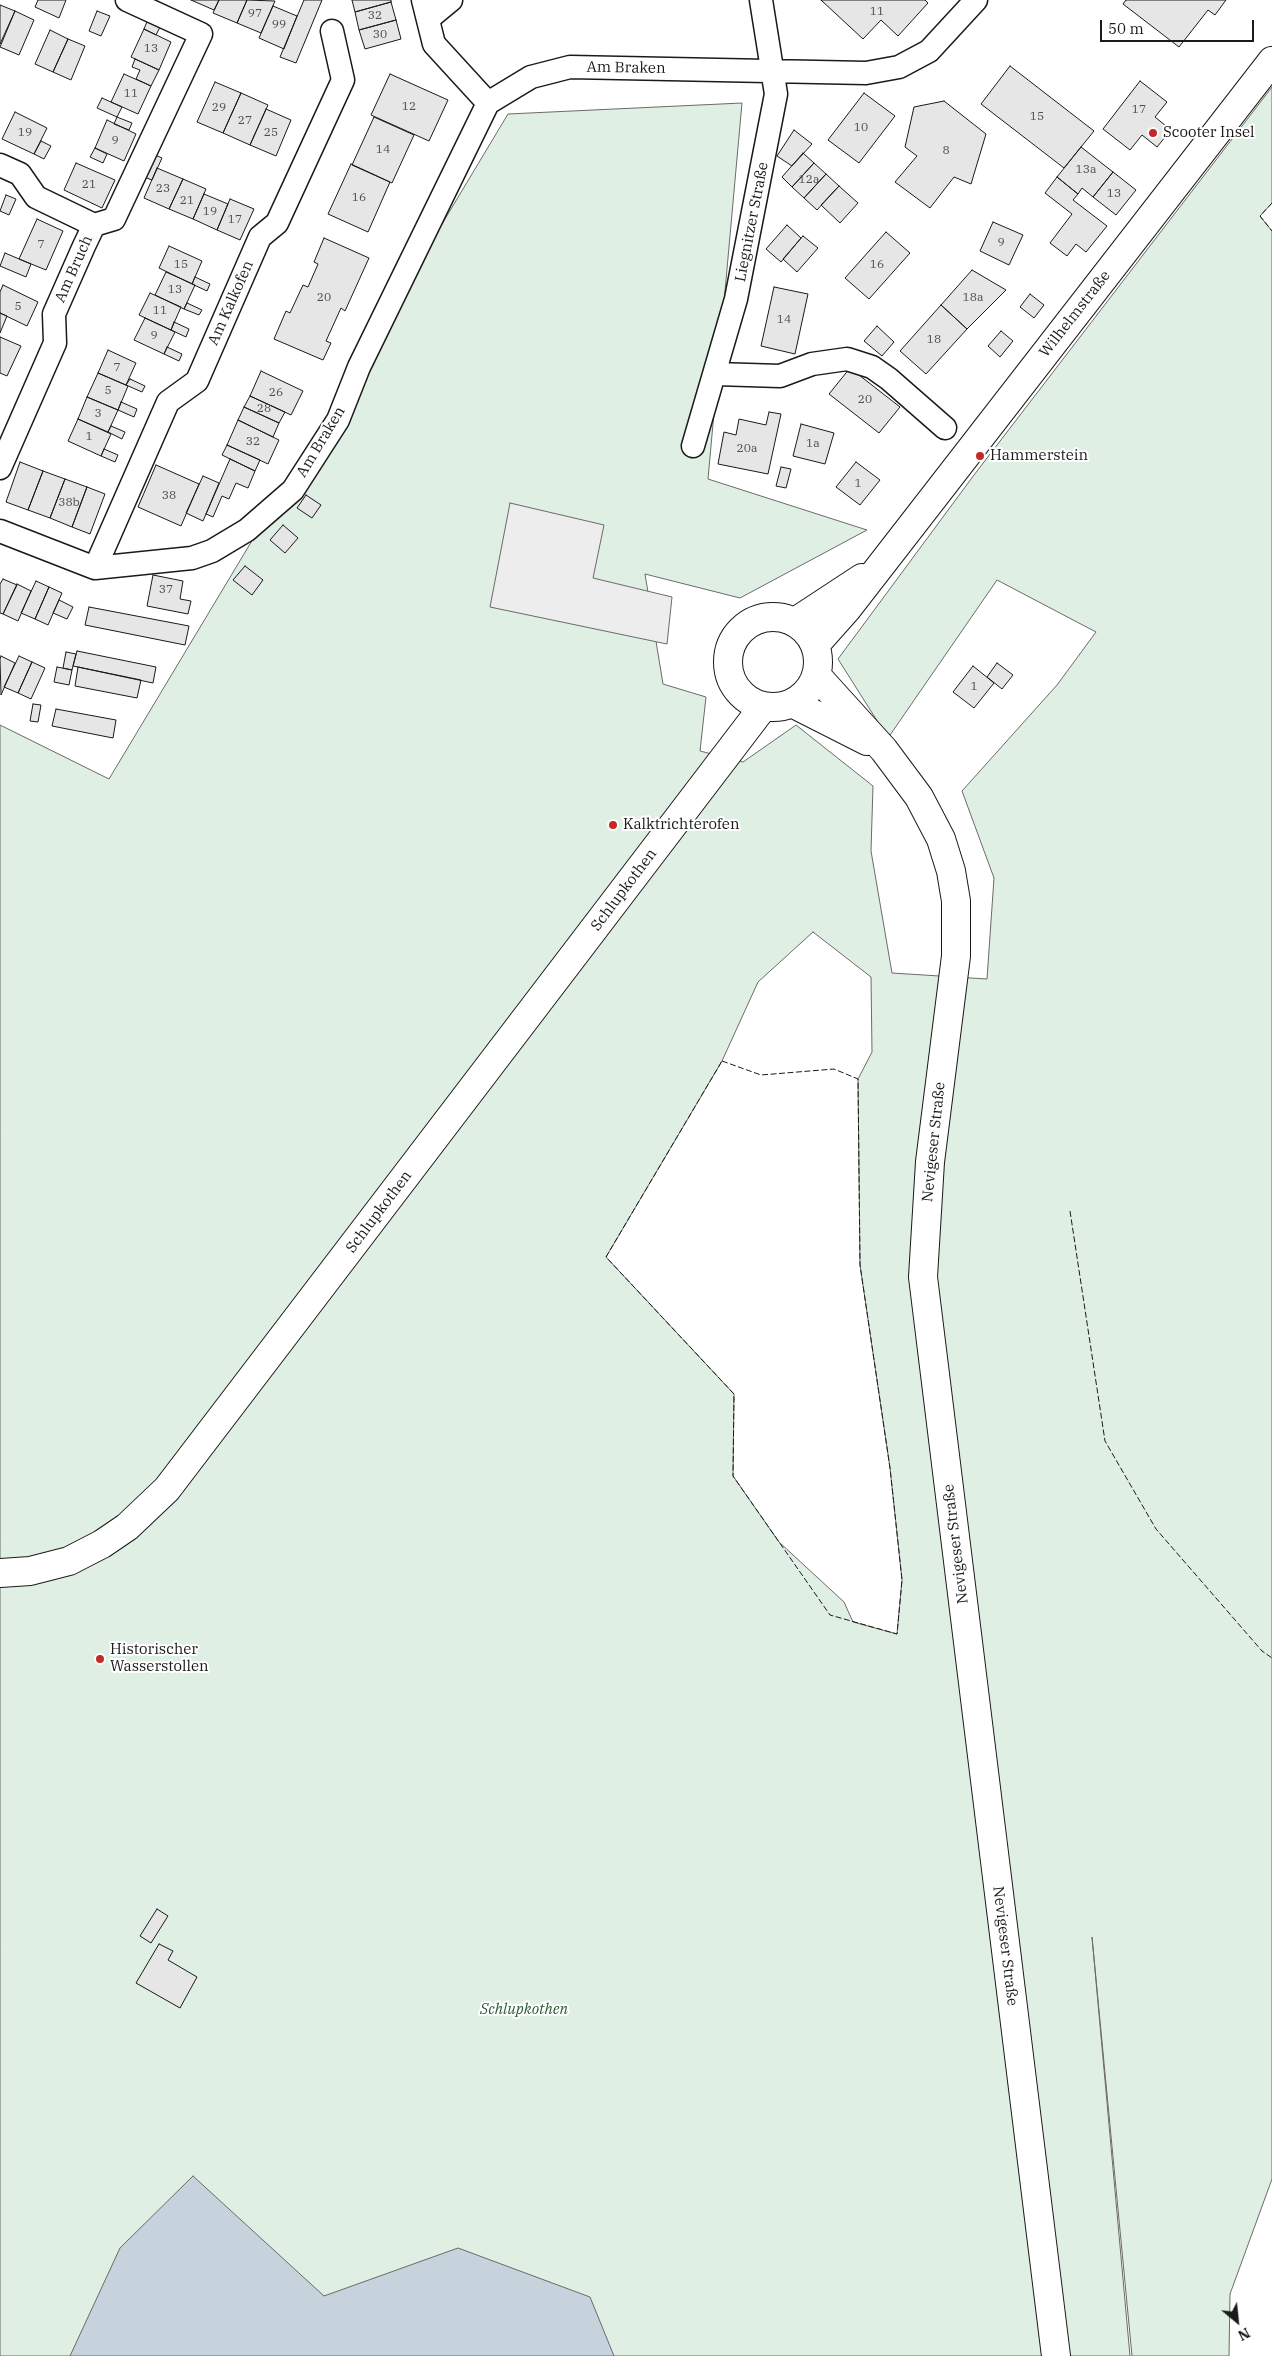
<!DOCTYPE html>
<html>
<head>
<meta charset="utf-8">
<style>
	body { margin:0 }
	#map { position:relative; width:1272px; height:2356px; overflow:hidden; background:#fff; font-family:"IBM Plex Serif",serif }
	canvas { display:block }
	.north { position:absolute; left:1212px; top:2296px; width:50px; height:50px; -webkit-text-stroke:4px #fff; paint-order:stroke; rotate:152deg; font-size:14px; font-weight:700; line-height:20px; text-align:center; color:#1a1a1a }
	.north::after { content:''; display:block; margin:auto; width:18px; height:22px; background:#1a1a1a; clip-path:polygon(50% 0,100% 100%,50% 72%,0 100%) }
	.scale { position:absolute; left:1100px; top:20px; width:154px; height:22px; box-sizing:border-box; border:2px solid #1a1a1a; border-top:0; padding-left:6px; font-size:15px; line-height:18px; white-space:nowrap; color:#1a1a1a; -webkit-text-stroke:4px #fff; paint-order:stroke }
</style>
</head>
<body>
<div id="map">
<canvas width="1272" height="2356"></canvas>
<div class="north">N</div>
<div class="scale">50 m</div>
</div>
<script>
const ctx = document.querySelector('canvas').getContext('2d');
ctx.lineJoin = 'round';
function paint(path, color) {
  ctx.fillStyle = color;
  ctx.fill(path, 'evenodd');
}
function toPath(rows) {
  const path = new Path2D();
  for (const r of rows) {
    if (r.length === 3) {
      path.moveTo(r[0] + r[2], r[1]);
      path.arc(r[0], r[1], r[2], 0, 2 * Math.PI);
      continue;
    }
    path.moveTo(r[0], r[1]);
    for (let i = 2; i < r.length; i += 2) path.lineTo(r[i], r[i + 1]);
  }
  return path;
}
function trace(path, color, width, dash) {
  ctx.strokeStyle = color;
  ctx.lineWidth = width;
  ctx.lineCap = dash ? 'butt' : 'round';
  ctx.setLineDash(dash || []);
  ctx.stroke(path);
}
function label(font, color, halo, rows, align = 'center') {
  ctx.font = font + ' "IBM Plex Serif",serif';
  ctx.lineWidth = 4;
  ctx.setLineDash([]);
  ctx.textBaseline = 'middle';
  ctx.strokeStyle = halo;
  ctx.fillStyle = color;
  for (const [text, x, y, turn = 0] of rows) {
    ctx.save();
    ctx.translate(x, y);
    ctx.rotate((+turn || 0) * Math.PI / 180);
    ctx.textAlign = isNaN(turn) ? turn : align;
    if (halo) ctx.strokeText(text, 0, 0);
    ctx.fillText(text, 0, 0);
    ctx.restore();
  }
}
const green = toPath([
	[1272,87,1272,203,1260,216,1272,231,1272,2179,1230,2294,1229,2356,1132,2356,1092,1937,1130,2356,0,2356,0,725,109,779,508,114,742,103,708,479,867,530,740,598,645,574,663,684,706,697,700,751,743,762,796,725,873,786,871,851,892,973,987,979,994,878,962,791,1057,685,1096,632,997,580,888,738,838,659,974,475,1272,87],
	[813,932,871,977,872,1052,858,1079,860,1265,890,1468,902,1580,897,1634,853,1622,844,1602,779,1542,733,1476,734,1394,606,1257,722,1061,758,982,813,932]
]);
paint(green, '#e0efe3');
trace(green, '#6a6a6a', 1);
const parking = toPath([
	[510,503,604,525,593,578,672,597,667,644,490,607,510,503]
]);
paint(parking, '#ededed');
trace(parking, '#6a6a6a', 1);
const water = toPath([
	[193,2176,324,2296,458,2248,590,2297,614,2356,70,2356,120,2248,193,2176]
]);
paint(water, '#c6d2dc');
trace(water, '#6a6a6a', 1);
const building = toPath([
	[38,0,66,0,59,18,35,7,38,0],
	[191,0,219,0,214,10,191,0],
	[219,0,247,0,237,23,213,13,219,0],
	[247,0,275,1,261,33,237,23,247,0],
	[304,0,322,0,296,63,280,57,304,0],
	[352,0,391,0,391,2,355,12,352,0],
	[821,0,925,0,928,3,898,36,881,20,863,39,821,0],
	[1126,0,1226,0,1215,15,1208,10,1179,47,1123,4,1126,0],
	[391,2,396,20,359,30,355,12,391,2],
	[0,5,15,11,0,44,0,5],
	[273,6,297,16,284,49,259,38,273,6],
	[15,11,34,20,19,55,0,47,15,11],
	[97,11,110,16,101,36,89,31,97,11],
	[148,19,161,25,156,35,144,29,148,19],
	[396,20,401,39,365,49,359,30,396,20],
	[144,29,171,42,159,70,131,57,144,29],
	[50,30,68,39,53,72,35,64,50,30],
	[68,39,85,46,71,80,53,72,68,39],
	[135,59,159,70,151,86,136,79,140,70,132,67,135,59],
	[1010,66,1094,131,1064,168,981,104,1010,66],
	[124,74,151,86,138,114,111,102,124,74],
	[390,74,448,100,429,141,371,115,390,74],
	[1140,81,1167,102,1155,117,1171,130,1157,147,1142,135,1130,150,1103,129,1140,81],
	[215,82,241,93,223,133,197,122,215,82],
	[241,93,268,105,250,145,223,133,241,93],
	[864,93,895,116,859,163,828,140,864,93],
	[102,98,122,107,117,117,97,108,102,98],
	[944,101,986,134,971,184,954,177,930,208,895,182,917,156,905,147,914,107,944,101],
	[266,109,291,120,276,156,250,145,266,109],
	[15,112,47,128,34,154,2,139,15,112],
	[117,117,132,123,129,130,114,124,117,117],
	[374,117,414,135,392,183,352,165,374,117],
	[107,120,136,134,124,161,95,148,107,120],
	[794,130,812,144,792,166,777,156,794,130],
	[41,141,51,146,44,159,34,154,41,141],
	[1081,147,1113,172,1093,197,1082,188,1078,194,1057,177,1081,147],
	[95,148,107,154,103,163,90,157,95,148],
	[803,153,814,163,792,187,782,177,803,153],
	[153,154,162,158,152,180,144,177,153,154],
	[76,163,115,180,102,208,64,190,76,163],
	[814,163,826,174,804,198,792,187,814,163],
	[351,164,390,182,368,232,328,214,351,164],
	[157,168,183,179,169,209,144,198,157,168],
	[1113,172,1136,190,1116,215,1093,197,1113,172],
	[826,174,839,186,817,210,804,198,826,174],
	[1057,177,1078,194,1073,200,1107,226,1086,252,1076,244,1067,256,1050,243,1072,214,1045,193,1057,177],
	[183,179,206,189,193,219,169,209,183,179],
	[839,186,858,203,840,223,821,205,839,186],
	[204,194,228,204,217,230,193,219,204,194],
	[6,195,16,199,9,215,0,211,6,195],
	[230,199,254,209,240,240,217,230,230,199],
	[37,219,63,231,46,270,19,259,37,219],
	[993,222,1023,235,1009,265,980,251,993,222],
	[787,225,801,238,781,262,766,249,787,225],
	[886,232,910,253,869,299,845,278,886,232],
	[803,236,818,248,797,272,783,259,803,236],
	[324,238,369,258,345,311,341,308,326,341,331,343,323,360,274,339,286,311,290,313,303,285,308,287,318,264,314,262,324,238],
	[169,246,202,261,192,284,159,268,169,246],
	[5,253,31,264,26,277,0,266,5,253],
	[972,270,1006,290,967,329,941,305,972,270],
	[166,272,195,285,184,309,155,295,166,272],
	[195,277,210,284,207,291,192,284,195,277],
	[3,285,38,302,27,326,0,313,0,292,3,285],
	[774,287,808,294,795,354,761,346,774,287],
	[150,293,181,307,171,330,139,315,150,293],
	[1030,294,1044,305,1034,318,1020,307,1030,294],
	[187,303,202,310,199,315,184,309,187,303],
	[941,305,967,329,926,374,900,351,941,305],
	[0,313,7,316,0,333,0,313],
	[145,318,175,332,164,354,134,340,145,318],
	[174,322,189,329,186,337,171,330,174,322],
	[877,326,894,342,882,356,864,341,877,326],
	[1001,331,1013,341,1000,357,988,346,1001,331],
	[0,337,21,346,7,376,0,373,0,337],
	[167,347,182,354,179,361,164,354,167,347],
	[108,350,136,363,126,385,98,373,108,350],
	[850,368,900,407,879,433,829,394,850,368],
	[261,371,303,391,291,415,250,396,261,371],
	[98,373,128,386,118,410,87,397,98,373],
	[130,379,145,386,142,392,126,385,130,379],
	[250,396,285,412,279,423,244,407,250,396],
	[87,397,118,410,108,432,78,419,87,397],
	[121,402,137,409,134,417,118,410,121,402],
	[244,407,279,423,273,437,238,420,244,407],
	[769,412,781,414,768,474,718,464,724,432,736,435,739,419,766,425,769,412],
	[78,419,111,434,101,456,68,441,78,419],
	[238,420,279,440,268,464,227,445,238,420],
	[801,424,834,433,825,464,793,456,801,424],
	[111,426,125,432,122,439,108,432,111,426],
	[227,445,260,460,255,471,222,455,227,445],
	[104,449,118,455,115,462,101,456,104,449],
	[230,459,255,471,248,488,236,483,229,499,222,496,213,517,206,514,230,459],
	[20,462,43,471,28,510,6,502,20,462],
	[856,462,880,480,860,505,836,487,856,462],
	[156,465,199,484,181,526,138,507,156,465],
	[781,467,791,469,786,488,776,486,781,467],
	[43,471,65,479,50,518,28,510,43,471],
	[203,476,219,483,203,521,186,513,203,476],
	[65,479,87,487,72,527,50,518,65,479],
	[87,487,105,494,90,534,72,527,87,487],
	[306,495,321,505,312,518,297,508,306,495],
	[283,525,298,538,285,553,270,540,283,525],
	[245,566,263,580,252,595,233,580,245,566],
	[153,575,183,581,180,599,191,601,188,614,147,606,153,575],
	[3,579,17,585,3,614,0,613,0,584,3,579],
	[36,581,49,587,35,619,21,613,36,581],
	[17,584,31,591,18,621,3,614,17,584],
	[49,587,62,593,48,625,35,619,49,587],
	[59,600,73,607,67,619,53,613,59,600],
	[89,607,189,626,185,645,85,625,89,607],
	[77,651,156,667,153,683,73,666,77,651],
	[66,652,76,654,72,670,63,668,66,652],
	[1,656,15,663,1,695,0,659,1,656],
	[19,656,32,662,18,693,4,687,19,656],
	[32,662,45,668,31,699,18,693,32,662],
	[997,663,1013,675,1002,689,987,677,997,663],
	[973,666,994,683,974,708,953,692,973,666],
	[57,667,72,670,69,685,54,682,57,667],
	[78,667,141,680,137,698,75,686,78,667],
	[33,704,41,705,38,722,30,721,33,704],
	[56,709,116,720,113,738,52,726,56,709],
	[157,1909,168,1916,151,1943,140,1936,157,1909],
	[159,1944,173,1951,168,1960,197,1977,180,2008,136,1983,159,1944]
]);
paint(building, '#e6e6e6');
trace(building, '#1a1a1a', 1);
const minor = toPath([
	[423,0,434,44,488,103],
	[428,19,451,0],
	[0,165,20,174,36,197,94,225],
	[716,374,780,376,812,364,847,359,872,367,889,379,945,428],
	[693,446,736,299,776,94,761,0],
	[0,468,55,343,54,314,84,246,94,225,114,219,201,34,127,0],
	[0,531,95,568,192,558,212,551,247,530,293,490,338,420,359,367,488,103,531,77,570,67,866,73,899,67,929,51,976,0],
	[95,568,168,402,197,381,260,237,277,223,343,80,332,31]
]);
const major = toPath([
	[773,662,45],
	[795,622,862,578],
	[815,645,847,609,1272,61],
	[816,675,884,750,919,797,941,839,951,871,956,901,956,956,930,1162,923,1277,1056,2356],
	[792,703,867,741],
	[0,1573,30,1571,69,1561,102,1544,127,1527,167,1489,763,707]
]);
trace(minor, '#1a1a1a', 25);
trace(major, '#1a1a1a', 30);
trace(minor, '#fff', 22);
trace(major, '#fff', 28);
trace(toPath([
	[1272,203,1260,216,1272,231],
	[722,1061,761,1075,834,1069,858,1079,860,1265,890,1468,902,1580,897,1634,830,1615,733,1476,734,1394,606,1257,722,1061],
	[1070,1211,1105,1441,1156,1529,1262,1651,1272,1658]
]), '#1a1a1a', 1, [6, 2.5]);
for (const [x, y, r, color] of [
	[1153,133,5,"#c62828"],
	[980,456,5,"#c62828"],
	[613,825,5,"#c62828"],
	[100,1659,5,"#c62828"]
]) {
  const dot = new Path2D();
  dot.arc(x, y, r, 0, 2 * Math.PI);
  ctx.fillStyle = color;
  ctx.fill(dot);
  trace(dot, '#fff', 2);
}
label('12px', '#4d4d4d', null, [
	["11",877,12],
	["97",255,14],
	["32",375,16],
	["99",279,25],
	["30",380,35],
	["13",151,49],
	["11",131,94],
	["12",409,107],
	["29",219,108],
	["17",1139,110],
	["15",1037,117],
	["27",245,121],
	["10",861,128],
	["19",25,133],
	["25",271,133],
	["9",115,141],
	["14",383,150],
	["8",946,151],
	["13a",1086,170],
	["12a",809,180],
	["21",89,185],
	["23",163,189],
	["13",1114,194],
	["16",359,198],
	["21",187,201],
	["19",210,212],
	["17",235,220],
	["9",1001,243],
	["7",41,245],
	["15",181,265],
	["16",877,265],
	["13",175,290],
	["20",324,298],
	["18a",973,298],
	["5",18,307],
	["11",160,311],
	["14",784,320],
	["9",154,336],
	["18",934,340],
	["7",117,368],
	["5",108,391],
	["26",276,393],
	["20",865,400],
	["28",264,409],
	["3",98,414],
	["1",89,437],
	["32",253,442],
	["1a",813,444],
	["20a",747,449],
	["1",858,484],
	["38",169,496],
	["38b",69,503],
	["37",166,590],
	["1",974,687]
]);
label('15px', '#1a1a1a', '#fff', [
	["Am Braken",626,68,1],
	["Liegnitzer Straße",752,222,-79],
	["Am Bruch",74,269,-66],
	["Am Kalkofen",231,303,-66],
	["Wilhelmstraße",1075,314,-52],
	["Am Braken",321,442,-59],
	["Schlupkothen",624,890,-53],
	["Nevigeser Straße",934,1142,-84],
	["Schlupkothen",379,1212,-53],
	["Nevigeser Straße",956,1544,-97],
	["Nevigeser Straße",1005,1946,83]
]);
label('15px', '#1a1a1a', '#fff', [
	["Scooter Insel",1163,133],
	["Hammerstein",990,456],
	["Kalktrichterofen",623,825],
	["Historischer",110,1650],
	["Wasserstollen",110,1667]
], 'left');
label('italic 15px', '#2b5a34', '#fff', [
	["Schlupkothen",524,2010]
]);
</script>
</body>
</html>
